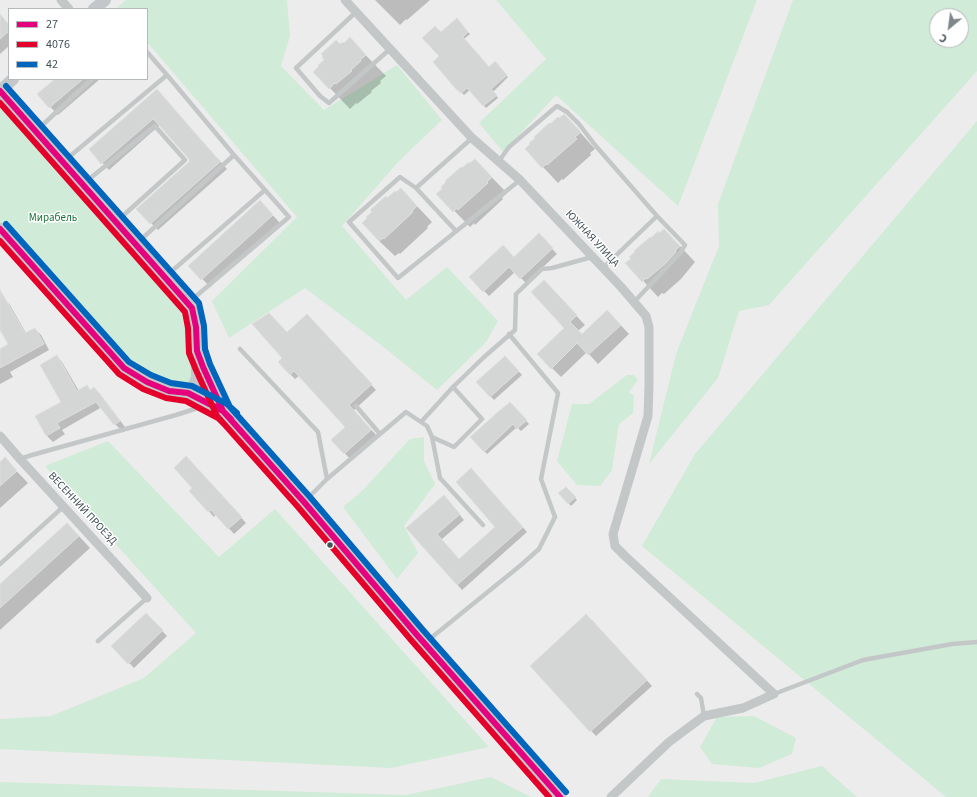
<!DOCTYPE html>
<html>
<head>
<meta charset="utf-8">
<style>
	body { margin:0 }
	#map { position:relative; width:977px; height:797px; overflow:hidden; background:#edecec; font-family:"Source Sans 3",sans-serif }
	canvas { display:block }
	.legend { position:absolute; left:8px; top:8px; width:140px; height:72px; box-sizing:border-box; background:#fff; border:1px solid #b4b9bc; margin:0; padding:5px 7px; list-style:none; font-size:12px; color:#445157 }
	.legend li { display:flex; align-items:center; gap:8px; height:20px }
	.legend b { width:20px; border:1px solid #b4b9bc }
	.north { position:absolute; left:929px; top:8px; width:40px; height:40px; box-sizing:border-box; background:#fff; border:1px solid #b4b9bc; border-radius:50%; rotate:209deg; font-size:11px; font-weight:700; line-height:16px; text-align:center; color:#445157 }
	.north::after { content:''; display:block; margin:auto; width:14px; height:18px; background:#7f878b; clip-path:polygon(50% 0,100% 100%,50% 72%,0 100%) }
</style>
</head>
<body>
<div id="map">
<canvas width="977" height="797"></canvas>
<ul class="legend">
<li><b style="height:5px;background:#e5007d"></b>27</li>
<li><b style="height:5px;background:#e4002b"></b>4076</li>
<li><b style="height:5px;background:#0065bd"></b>42</li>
</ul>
<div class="north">С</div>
</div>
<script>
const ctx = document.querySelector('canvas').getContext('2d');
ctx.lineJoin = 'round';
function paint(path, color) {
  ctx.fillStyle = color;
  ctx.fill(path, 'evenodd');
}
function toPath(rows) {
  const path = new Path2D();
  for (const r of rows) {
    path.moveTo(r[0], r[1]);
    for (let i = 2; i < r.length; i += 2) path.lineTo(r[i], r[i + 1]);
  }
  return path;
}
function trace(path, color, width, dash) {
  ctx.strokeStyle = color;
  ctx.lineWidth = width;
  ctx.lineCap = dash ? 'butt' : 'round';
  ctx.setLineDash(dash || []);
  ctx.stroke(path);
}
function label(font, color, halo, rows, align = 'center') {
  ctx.font = font + ' "Source Sans 3",sans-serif';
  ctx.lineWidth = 3;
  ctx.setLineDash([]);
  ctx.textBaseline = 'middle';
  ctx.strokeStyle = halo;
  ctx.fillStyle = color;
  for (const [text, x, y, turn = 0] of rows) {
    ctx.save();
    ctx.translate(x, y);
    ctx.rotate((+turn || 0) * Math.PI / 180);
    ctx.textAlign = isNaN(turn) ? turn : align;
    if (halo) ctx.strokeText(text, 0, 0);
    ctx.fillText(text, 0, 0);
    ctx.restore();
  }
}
paint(toPath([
	[126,0,287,0,290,36,281,66,324,110,397,65,442,120,399,161,342,226,406,300,447,267,498,321,486,342,437,390,381,345,305,288,229,338,212,301,297,217,147,42,147,9,119,9,118,7],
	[496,0,757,0,678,206,556,95,503,152,479,123,546,59],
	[793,0,977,0,977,71,769,305,739,311,718,378,649,464,676,354,719,246,718,204],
	[937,16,961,16,961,40,937,40],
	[0,91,192,308,197,351,188,393,124,368,0,229],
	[977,121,977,797,946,797,642,546,695,454],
	[627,375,634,375,638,380,629,392,634,396,633,413,619,424,612,470,600,486,577,485,557,461,572,404,589,404],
	[424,437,424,461,435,484,404,526,418,553,397,579,343,507,362,491,410,439],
	[108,441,219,557,275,509,489,747,391,768,0,749,0,719,51,716,144,678,196,633,45,466],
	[754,716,796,738,792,754,759,768,712,764,700,747,717,717],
	[822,766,857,797,648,797,661,779,754,783],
	[491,777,531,797,0,797,0,782,406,795]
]), '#d0ebd7');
paint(toPath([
	[375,0,430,0,407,20,406,19,400,25],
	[0,16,9,25,9,46,0,54],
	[457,20,470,34,464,39,490,68,495,63,508,77,493,92,498,98,486,108,470,90,464,95,434,62,440,56,441,33],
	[350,39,386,76,380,81,381,83,371,91,372,92,357,104,356,103,350,109,330,88,340,46,344,45],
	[56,79,100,79,58,115,38,94],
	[164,98,227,169,158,230,151,223,191,161,160,125,109,170,90,149],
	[550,125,579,131,595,149,590,153,591,155,563,180,562,179,558,183,543,167],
	[475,160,507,193,502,198,503,199,475,225,474,223,470,227,438,194,462,170,470,164],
	[401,189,432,222,427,227,428,228,400,254,399,253,395,256,379,241,396,193],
	[268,210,280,223,210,287,190,266],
	[539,235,557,254,526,283,515,272,489,296,470,277,514,259],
	[680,246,695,262,681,279,664,294,662,293,658,297,627,263],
	[553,291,585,325,578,331,582,335,616,320,629,334,598,364,587,352,561,377,552,368,565,328],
	[4,299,10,305,26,333,35,329,41,335,49,350,10,372,13,377,0,384,0,350,10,344,0,328,0,301],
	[312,320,376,390,354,410,376,435,350,459,333,440,346,427,300,375,295,379,290,374,284,358,287,333],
	[57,356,62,362,79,391,87,387,91,391,94,388,100,394,125,427,121,430,115,424,102,407,62,430,65,434,53,442,47,436,36,417,62,402],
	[505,357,522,375,494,400,478,382],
	[510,403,529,424,521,431,517,427,487,454,472,437],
	[5,459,28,483,0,508,0,463],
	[192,463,246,523,234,534,216,514,214,517,191,491,194,488],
	[476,475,527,532,462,590,408,528,449,502,464,520,441,540,459,560,497,527],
	[566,488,577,500,571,506,560,493],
	[79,536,90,548,0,630,0,585],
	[146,614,167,636,134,668,113,646],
	[592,620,652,686,596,736,531,666]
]), '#0003');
const building = toPath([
	[0,14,9,25,9,31,0,39,0,14],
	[457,18,468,32,463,37,478,54,489,67,495,61,507,75,491,89,497,95,483,106,467,88,461,93,455,88,433,62,439,56,422,38,435,26,441,32,457,18],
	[350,37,366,55,360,60,361,61,351,70,352,71,336,84,335,83,329,89,313,72,319,66,318,65,324,60,322,57,323,56,321,54,336,40,340,44,343,42,344,43,350,37],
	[55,79,83,79,49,108,37,94,55,79],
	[157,89,220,162,150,224,136,209,190,161,188,158,158,124,153,119,101,164,89,149,157,89],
	[564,114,581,132,575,137,577,139,547,165,546,164,542,168,525,149,530,144,529,143,535,138,534,137,549,123,550,124,558,117,559,118,564,114],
	[475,159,492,177,487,182,488,183,458,210,457,208,453,212,436,194,442,189,441,187,446,182,445,181,461,167,462,168,469,162,470,163,475,159],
	[401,188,417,206,412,211,413,212,384,239,383,238,379,241,362,223,367,218,366,217,372,212,370,210,386,196,387,198,395,191,396,192,401,188],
	[260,200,273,215,201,280,188,266,260,200],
	[664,229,680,246,675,251,676,252,665,264,647,279,646,278,642,282,625,263,631,259,629,257,635,252,634,251,650,237,651,238,658,231,659,233,664,229],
	[539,233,553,248,520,279,509,267,483,292,469,277,503,245,514,257,539,233],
	[544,280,577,315,570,322,582,334,607,310,621,325,588,355,577,343,551,369,537,354,564,328,531,292,544,280],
	[0,290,25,333,35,328,44,344,0,368,0,349,8,344,0,330,0,290],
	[269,313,287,332,307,314,372,384,349,405,371,430,344,454,331,440,345,427,294,371,290,375,278,362,282,358,252,324,269,313],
	[57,355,77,391,87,385,90,390,94,387,120,421,114,425,96,402,57,423,60,428,46,436,35,416,61,402,40,365,57,355],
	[505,356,519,371,490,397,476,382,505,356],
	[510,402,527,420,517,429,513,424,484,452,470,437,499,411,510,402],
	[186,456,242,517,228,529,211,510,208,512,189,491,192,488,174,468,186,456],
	[5,457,17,471,0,486,0,462,5,457],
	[471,468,523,527,457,585,406,528,444,495,460,514,437,534,459,559,495,527,456,482,471,468],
	[566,487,576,497,568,504,558,493,566,487],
	[67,523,79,536,0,608,0,584,67,523],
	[146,613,163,630,128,664,111,646,146,613],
	[586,614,647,680,590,732,530,666,586,614]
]);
paint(building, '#d4d5d5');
trace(building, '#dededf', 1);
trace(toPath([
	[356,12,296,68,320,96,329,103,390,49],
	[147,52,167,75,234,155,289,217,188,303],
	[36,131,92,79],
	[499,161,509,147,557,106,567,112,579,124,595,145,657,216,685,245,681,252,634,302],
	[63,162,167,75],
	[83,184,155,126,185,160,116,222],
	[416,188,472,138],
	[456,231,416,188,400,177,349,222,398,278,520,180],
	[136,244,234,155],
	[603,268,657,216],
	[165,277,265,190],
	[240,349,318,432,327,479,304,502],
	[356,406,380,434],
	[421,422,453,387,483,358,515,330,516,294,542,269,552,268,592,257],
	[432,437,454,447,482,419,453,387],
	[20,459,32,455,176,415,207,405],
	[327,479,406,412,427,426,432,437,440,478,483,525],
	[0,564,63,507],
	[98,641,147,598],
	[426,642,521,565,539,549,555,517,541,479,558,393,509,334],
	[697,694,701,698,704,716],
	[774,694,863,660,952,644,977,642]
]), '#c3c7c8', 4.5);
trace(toPath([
	[61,0,69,9],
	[345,0,472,138,520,180,622,288,646,316,649,327,649,386,648,416,638,450,613,534,615,546,625,556,774,694,743,708,704,716,669,742,611,797],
	[0,436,20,459,147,598]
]), '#c3c7c8', 9);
trace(toPath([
	[94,9,105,0],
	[0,91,192,308,196,327,197,351,203,367,223,411,304,502,417,635,520,751,560,797],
	[0,91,13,79],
	[0,229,124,368,147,382,169,391,188,393,223,411],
	[188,393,194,385,197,377,197,359]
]), '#c4c7c9', 12);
trace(toPath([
	[0,91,192,308,196,327,197,351,203,367,223,411,304,502,417,635,560,797],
	[0,229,124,368,147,382,169,391,188,393,223,411,231,419]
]), '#e5007d', 6);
trace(toPath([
	[0,103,185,312,188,328,189,353,196,370,217,416,298,507,411,640,549,797],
	[0,241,119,374,143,389,166,398,186,401,218,418,225,425]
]), '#e4002b', 6);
trace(toPath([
	[6,86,199,303,204,326,205,349,210,364,230,407,310,497,423,630,566,792],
	[6,224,129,362,151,375,171,383,192,386,227,404,237,413]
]), '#0065bd', 6);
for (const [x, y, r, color] of [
	[330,545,3.5,"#445157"]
]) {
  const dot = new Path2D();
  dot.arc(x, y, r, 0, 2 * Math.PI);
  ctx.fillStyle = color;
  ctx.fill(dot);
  trace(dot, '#fff', 1.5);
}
label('11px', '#1a743a', '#fff', [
	["Мирабель",53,219]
]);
label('11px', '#445157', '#fff', [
	["ЮЖНАЯ УЛИЦА",592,239,47],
	["ВЕСЕННИЙ ПРОЕЗД",82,509,47]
]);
</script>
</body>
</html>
